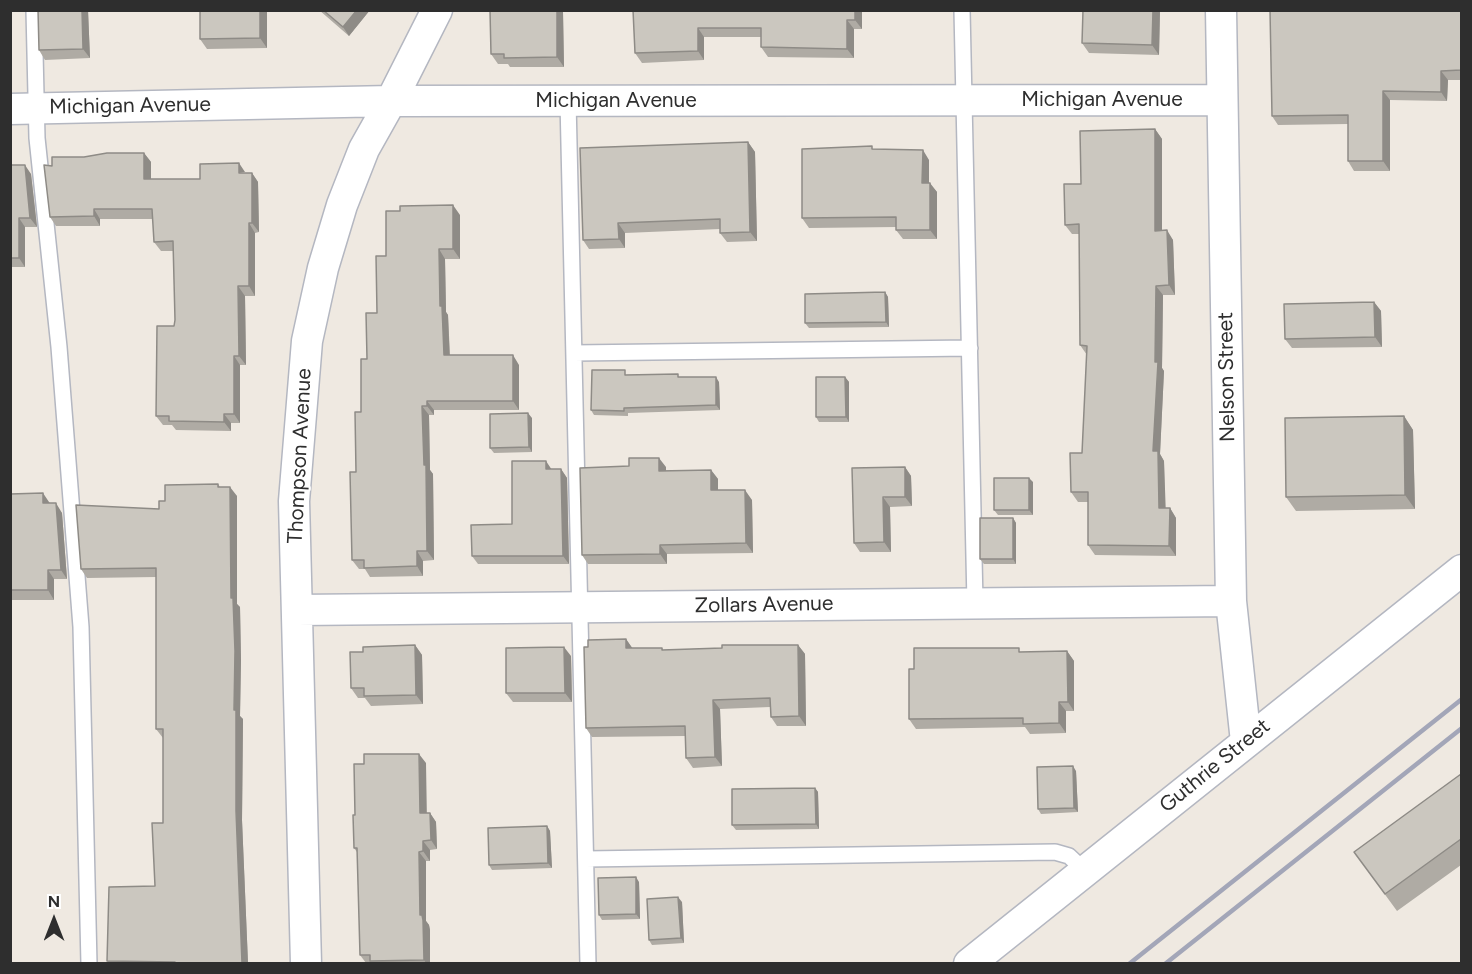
<!DOCTYPE html>
<html>
<head>
<meta charset="utf-8">
<style>
	body { margin:0 }
	#map { position:relative; width:1472px; height:974px; overflow:hidden; background:#efe9e1; font-family:Figtree,sans-serif }
	canvas { display:block }
	.frame { position:absolute; inset:0; border:12px solid #2e2e2e; pointer-events:none }
	.north { position:absolute; left:24px; top:890px; width:60px; height:60px; -webkit-text-stroke:4px #fff; paint-order:stroke; rotate:0deg; font-size:16px; font-weight:700; line-height:24px; text-align:center; color:#2e2e2e }
	.north::after { content:''; display:block; margin:auto; width:21px; height:27px; background:#2e2e2e; clip-path:polygon(50% 0,100% 100%,50% 72%,0 100%) }
</style>
</head>
<body>
<div id="map">
<canvas width="1472" height="974"></canvas>
<div class="frame"></div>
<div class="north">N</div>
</div>
<script>
const ctx = document.querySelector('canvas').getContext('2d');
ctx.lineJoin = 'round';
function toPath(rows) {
  const path = new Path2D();
  for (const r of rows) {
    path.moveTo(r[0], r[1]);
    for (let i = 2; i < r.length; i += 2) path.lineTo(r[i], r[i + 1]);
  }
  return path;
}
function trace(path, color, width, dash) {
  ctx.strokeStyle = color;
  ctx.lineWidth = width;
  ctx.lineCap = dash ? 'butt' : 'round';
  ctx.setLineDash(dash || []);
  ctx.stroke(path);
}
function paint(path, color) {
  ctx.fillStyle = color;
  ctx.fill(path, 'evenodd');
}
function label(font, color, halo, rows, align = 'center') {
  ctx.font = font + ' Figtree,sans-serif';
  ctx.lineWidth = 4.5;
  ctx.setLineDash([]);
  ctx.textBaseline = 'middle';
  ctx.strokeStyle = halo;
  ctx.fillStyle = color;
  for (const [text, x, y, turn = 0] of rows) {
    ctx.save();
    ctx.translate(x, y);
    ctx.rotate((+turn || 0) * Math.PI / 180);
    ctx.textAlign = isNaN(turn) ? turn : align;
    if (halo) ctx.strokeText(text, 0, 0);
    ctx.fillText(text, 0, 0);
    ctx.restore();
  }
}
const service = toPath([
	[34,10,37,138,59,347,81,627,89,964],
	[962,10,975,603],
	[568,101,588,964],
	[574,353,970,348],
	[586,859,1055,852,1069,856,1085,871]
]);
const minor = toPath([
	[1221,10,1231,601,1246,742],
	[10,109,391,101,1222,100],
	[297,610,1231,601],
	[306,964,294,501,307,341,323,268,342,205,364,149,391,101,437,10],
	[969,964,1462,570]
]);
trace(service, '#b4b7c1', 18);
trace(minor, '#b4b7c1', 33);
trace(service, '#fff', 15);
trace(minor, '#fff', 30);
trace(toPath([
	[1129,964,1462,699],
	[1165,964,1462,728]
]), '#a3a6b8', 4.5);
paint(toPath([
	[38,10,88,10,90,58,45,60,39,50],
	[267,10,267,48,207,49,200,39],
	[319,10,370,10,349,36],
	[571,10,571,12,563,12,564,67,510,67,508,64,498,64,491,54,490,11],
	[633,10,862,10,862,29,854,29,854,58,768,57,761,47,761,37,704,37,704,60,642,63,635,53],
	[1160,10,1159,55,1089,53,1082,43],
	[1461,10,1461,80,1448,80,1447,101,1390,100,1390,171,1354,171,1348,161,1348,124,1278,125,1272,116],
	[1155,129,1162,139,1162,230,1173,240,1175,295,1163,295,1162,368,1164,371,1160,454,1164,461,1165,508,1170,508,1176,518,1176,556,1095,555,1088,545,1088,502,1078,502,1071,492,1082,453,1087,355,1080,345,1079,234,1072,234,1065,225,1081,184],
	[748,142,755,152,757,241,727,242,720,233,720,229,625,233,625,248,589,249,583,240],
	[874,149,929,160,929,183,937,192,937,239,903,239,896,230,896,227,809,228,802,218],
	[144,153,151,162,151,179,200,179,245,173,252,173,258,182,259,232,255,233,255,296,245,296,246,365,240,365,240,423,231,423,231,431,176,430,172,425,163,425,156,416,175,320,174,251,161,251,154,242,153,219,100,219,100,226,56,226,50,217,84,157],
	[10,165,31,174,37,227,25,227,25,267,10,267],
	[460,215,460,259,445,259,446,312,448,315,450,355,519,365,519,410,434,410,434,415,429,415,430,470,433,474,434,560,423,561,423,576,370,577,365,569,359,569,352,560,356,472,361,412,367,359,377,313,386,256],
	[885,292,888,297,889,327,809,328,805,323],
	[1374,302,1381,311,1382,347,1292,348,1285,339],
	[629,375,680,377,719,382,720,410,628,413,628,416,594,415,591,410],
	[845,377,849,382,849,422,819,422,816,417],
	[1404,416,1413,430,1415,509,1296,511,1286,497],
	[532,418,532,452,494,453,490,448],
	[666,467,666,471,711,470,718,479,718,490,752,500,753,553,667,554,667,564,588,564,582,555],
	[905,467,911,476,912,506,890,507,891,552,860,552,854,543],
	[552,469,561,469,567,478,569,564,478,564,472,556,512,524],
	[1033,482,1033,515,998,515,994,510],
	[218,484,220,487,237,496,237,604,240,607,241,660,240,716,243,719,242,820,248,963,109,963,107,961,155,886,163,823,163,738,156,729,156,577,87,578,81,569,159,509,165,501],
	[10,494,49,502,62,513,67,579,54,579,54,600,10,600],
	[1013,518,1016,523,1016,564,984,564,980,559],
	[626,639,632,648,662,648,663,650,798,645,805,654,806,726,777,726,771,717,770,707,720,709,722,766,693,768,686,758,685,736,592,737,586,728,588,647],
	[415,645,422,655,423,704,371,706,365,698,358,698,351,688,363,652],
	[1067,651,1074,661,1074,711,1066,711,1066,733,1030,734,1025,727,916,729,909,719,914,669,1022,652],
	[571,656,572,702,513,702,506,693],
	[426,763,426,813,430,813,436,822,437,849,430,850,430,861,426,861,426,921,429,925,430,930,430,963,366,963,360,955,357,852,354,848,355,815],
	[1076,771,1078,812,1041,814,1038,809],
	[1461,774,1461,865,1397,911,1354,852],
	[815,788,818,792,819,829,736,830,732,825],
	[547,826,550,831,552,868,492,870,489,865],
	[639,882,640,919,602,920,599,915],
	[682,902,684,943,652,945,649,940]
]), '#afaba4');
paint(toPath([
	[82,10,88,10,90,58,83,49],
	[260,10,267,10,267,48,260,38],
	[357,10,370,10,349,36,343,27],
	[557,10,562,10,563,12,564,67,557,57],
	[855,10,862,10,862,29,855,20],
	[1153,10,1160,10,1159,55,1152,45],
	[847,20,854,29,854,58,847,49],
	[698,28,704,37,704,60,698,51],
	[1441,71,1448,80,1447,101,1441,92],
	[1383,91,1390,100,1390,171,1383,161],
	[1155,129,1162,139,1162,240,1155,231],
	[748,142,755,152,757,241,750,232],
	[923,150,929,160,929,192,922,183],
	[144,153,151,162,151,189,144,179],
	[239,163,245,172,239,173],
	[25,165,31,174,37,227,30,218],
	[252,173,258,182,259,232,252,223],
	[930,183,937,192,937,239,930,230],
	[453,205,460,215,460,259,453,249],
	[94,209,100,219,100,226,94,216],
	[19,218,25,227,25,267,19,258],
	[249,223,255,233,255,296,249,286],
	[618,223,625,233,625,248,619,239],
	[1167,230,1173,240,1175,295,1169,285],
	[439,249,445,259,446,312,448,315,450,365,444,355,440,306],
	[238,286,245,296,246,365,239,356],
	[1156,286,1163,295,1162,368,1164,371,1160,454,1164,461,1166,517,1159,508,1153,451],
	[885,292,888,297,889,327,886,322],
	[1374,302,1381,311,1382,347,1375,337],
	[513,355,519,365,519,410,513,401],
	[234,356,240,365,240,423,234,414],
	[716,377,719,382,720,410,716,405],
	[845,377,849,382,849,422,846,417],
	[427,401,434,410,434,415,427,406],
	[422,406,429,415,430,470,433,474,434,560,427,551],
	[528,413,532,418,532,452,529,447],
	[224,414,231,423,231,431,224,422],
	[1404,416,1413,430,1415,509,1405,495],
	[659,458,666,467,666,480,659,471],
	[546,461,552,470,546,469],
	[905,467,911,476,912,506,905,497],
	[561,469,567,478,569,564,563,556],
	[711,470,718,479,718,500,711,490],
	[1029,478,1033,482,1033,515,1029,510],
	[230,487,237,496,237,604,240,607,241,660,240,716,243,719,242,820,248,963,242,963,236,811,231,598],
	[745,490,752,500,753,553,746,543],
	[43,493,49,502,50,512,43,503],
	[883,497,890,507,891,552,884,542],
	[56,503,62,513,67,579,61,570],
	[1170,508,1176,518,1176,556,1169,546],
	[1013,518,1016,523,1016,564,1013,559],
	[660,545,667,554,667,564,660,554],
	[417,551,423,561,423,576,417,566],
	[48,570,54,579,54,600,48,590],
	[626,639,633,649,626,648],
	[415,645,422,655,423,704,416,695],
	[798,645,805,654,806,726,799,716],
	[564,647,571,656,572,702,565,693],
	[1067,651,1074,661,1074,711,1068,702],
	[713,700,720,709,722,766,715,757],
	[1059,702,1066,711,1066,733,1059,723],
	[419,754,426,763,427,823,420,813],
	[1073,766,1076,771,1078,812,1074,808],
	[815,788,818,792,819,829,816,824],
	[430,813,436,822,437,849,431,840],
	[547,826,550,831,552,868,548,863],
	[423,841,430,850,430,861,423,851],
	[419,852,426,861,426,921,429,925,430,930,430,963,426,963,424,960,420,915],
	[636,877,639,882,640,919,636,914],
	[678,897,682,902,684,943,681,938]
]), '#8e8b86');
const building = toPath([
	[38,10,82,10,83,49,39,50,38,10],
	[200,10,260,10,260,38,200,39,200,10],
	[323,10,357,10,343,27,323,10],
	[557,10,557,57,504,58,504,54,491,54,490,11,557,10],
	[633,10,855,10,855,20,847,20,847,49,761,47,761,28,698,28,698,51,635,53,633,10],
	[1083,10,1153,10,1152,45,1082,43,1083,10],
	[1270,10,1461,10,1461,70,1441,71,1441,92,1383,91,1383,161,1348,161,1348,115,1272,116,1270,10],
	[1155,129,1155,231,1167,230,1169,285,1156,286,1155,362,1158,362,1153,451,1158,451,1159,508,1170,508,1169,546,1088,545,1088,492,1071,492,1070,453,1082,453,1087,346,1080,345,1079,224,1065,225,1064,184,1081,184,1080,131,1155,129],
	[748,142,750,232,720,233,720,219,618,223,619,239,583,240,580,148,748,142],
	[872,146,872,149,923,150,922,183,930,183,930,230,896,230,896,217,802,218,802,149,872,146],
	[107,153,144,153,144,179,200,179,200,164,239,163,239,173,252,173,252,223,249,223,249,286,238,286,239,356,234,356,234,414,224,414,224,422,169,421,169,416,156,416,157,326,174,326,175,320,173,241,154,242,152,209,94,209,94,216,50,217,44,165,52,166,52,157,84,157,107,153],
	[10,165,25,165,30,218,19,218,19,258,10,258,10,165],
	[453,205,453,249,439,249,440,306,442,306,444,355,513,355,513,401,427,401,427,406,422,406,424,465,426,465,427,551,417,551,417,566,364,568,364,560,352,560,350,472,356,472,355,412,361,412,361,359,367,359,366,313,377,313,376,256,386,256,386,211,400,211,400,206,453,205],
	[885,292,886,322,805,323,805,294,885,292],
	[1374,302,1375,337,1285,339,1284,304,1374,302],
	[592,370,625,370,625,375,678,374,678,377,716,377,716,405,624,408,624,411,591,410,592,370],
	[816,377,845,377,846,417,816,417,816,377],
	[528,413,529,447,490,448,490,414,528,413],
	[1404,416,1405,495,1286,497,1285,418,1404,416],
	[629,458,659,458,659,471,711,470,711,490,745,490,746,543,660,545,660,554,582,555,580,468,629,466,629,458],
	[512,461,546,461,546,469,561,469,563,556,472,556,471,525,512,524,512,461],
	[905,467,905,497,883,497,884,542,854,543,852,468,905,467],
	[994,478,1029,478,1029,510,994,510,994,478],
	[218,484,218,487,230,487,231,598,233,598,235,651,234,710,236,710,236,811,242,963,175,963,175,962,107,961,109,887,155,886,152,823,163,823,163,729,156,729,156,568,81,569,76,505,159,509,159,501,165,501,165,485,218,484],
	[43,493,43,503,56,503,61,570,48,570,48,590,10,590,10,494,43,493],
	[980,518,1013,518,1013,559,980,559,980,518],
	[626,639,626,648,662,648,662,650,722,648,722,645,798,645,799,716,771,717,770,698,713,700,715,757,686,758,685,726,586,728,584,647,588,647,588,640,626,639],
	[415,645,416,695,364,696,364,688,351,688,350,652,363,652,363,647,415,645],
	[564,647,565,693,506,693,506,648,564,647],
	[914,648,1019,648,1019,652,1067,651,1068,702,1059,702,1059,723,1023,724,1023,718,909,719,909,669,914,669,914,648],
	[364,754,419,754,420,813,430,813,431,840,423,841,423,851,419,852,420,915,422,915,423,920,424,960,370,961,370,955,360,955,357,848,354,848,353,815,355,815,354,764,364,764,364,754],
	[1073,766,1074,808,1038,809,1037,767,1073,766],
	[1461,774,1461,839,1385,894,1354,852,1461,774],
	[815,788,816,824,732,825,732,789,815,788],
	[547,826,548,863,489,865,488,828,547,826],
	[636,877,636,914,599,915,598,878,636,877],
	[678,897,681,938,649,940,647,899,678,897]
]);
paint(building, '#cbc7bf');
trace(building, '#8e8b86', 1.5);
label('21px', '#2e2e2e', '#fff', [
	["Michigan Avenue",1102,100],
	["Michigan Avenue",616,101],
	["Michigan Avenue",130,106,-1],
	["Nelson Street",1227,377,-91],
	["Thompson Avenue",300,456,-87],
	["Zollars Avenue",764,605,-1],
	["Guthrie Street",1215,766,-39]
]);
</script>
</body>
</html>
